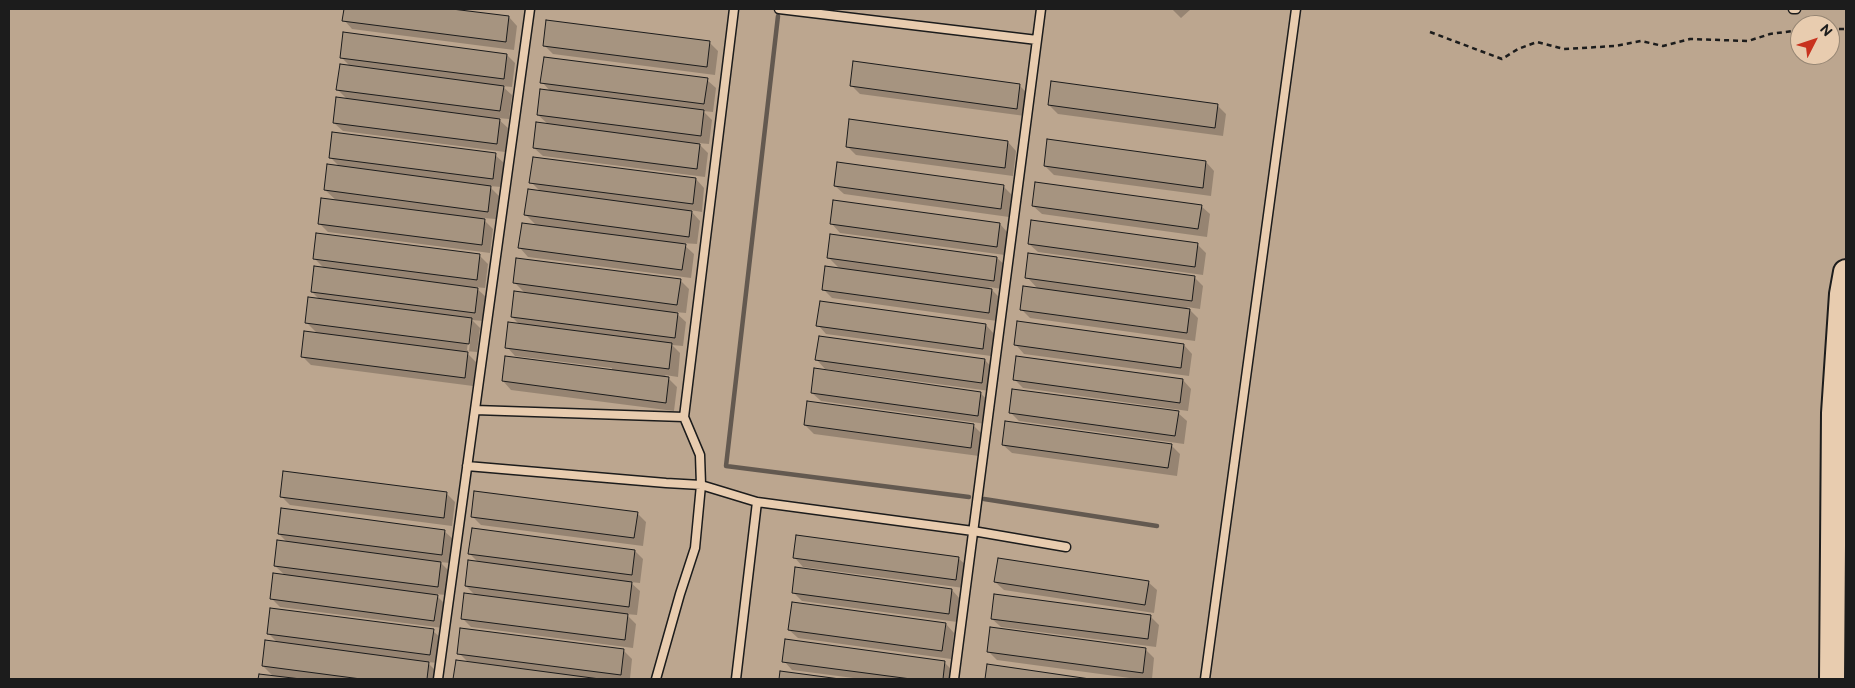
<!DOCTYPE html>
<html>
<head>
<meta charset="utf-8">
<style>
	body { margin:0 }
	#map { position:relative; width:1855px; height:688px; overflow:hidden; background:#dcc2a6; font-family:"Balsamiq Sans",sans-serif }
	canvas { display:block }
	.frame { position:absolute; inset:0; border:10px solid #1c1c1c; pointer-events:none }
	.north { position:absolute; left:1790px; top:15px; width:50px; height:50px; box-sizing:border-box; background:#e8ccaf; border:1px solid #968674; border-radius:50%; rotate:49deg; font-size:14px; font-weight:700; line-height:20px; text-align:center; color:#1c1c1c }
	.north::after { content:''; display:block; margin:auto; width:18px; height:22px; background:#c8321e; clip-path:polygon(50% 0,100% 100%,50% 72%,0 100%) }
</style>
</head>
<body>
<div id="map">
<canvas width="1855" height="688"></canvas>
<div class="frame"></div>
<div class="north">N</div>
</div>
<script>
const ctx = document.querySelector('canvas').getContext('2d');
ctx.lineJoin = 'round';
function paint(path, color) {
  ctx.fillStyle = color;
  ctx.fill(path, 'evenodd');
}
function toPath(rows) {
  const path = new Path2D();
  for (const r of rows) {
    path.moveTo(r[0], r[1]);
    for (let i = 2; i < r.length; i += 2) path.lineTo(r[i], r[i + 1]);
  }
  return path;
}
function trace(path, color, width, dash) {
  ctx.strokeStyle = color;
  ctx.lineWidth = width;
  ctx.lineCap = dash ? 'butt' : 'round';
  ctx.setLineDash(dash || []);
  ctx.stroke(path);
}
paint(toPath([
	[9,9,1846,9,1846,679,9,679],
	[1800,25,1830,25,1830,55,1800,55]
]), '#bca68f');
paint(toPath([
	[345,9,442,9,509,17,517,26,514,50,352,29,344,20],
	[1172,9,1191,9,1181,18],
	[709,42,718,51,715,75,553,54,544,45],
	[507,55,515,63,512,87,502,86,512,95,509,119,497,118,508,128,505,152,343,131,334,123,348,100,338,90,351,67,341,57],
	[707,80,716,88,713,112,703,111,712,120,709,144,698,143,708,153,705,177,543,156,534,148,549,125,538,115,551,92,542,82],
	[851,85,1019,85,1028,94,1025,116,860,94],
	[1049,105,1217,105,1226,114,1223,136,1058,114],
	[1008,142,1016,151,1013,176,856,155,847,146],
	[495,155,504,163,501,187,489,186,499,196,496,219,482,218,493,229,490,253,328,232,319,223,337,201,325,190,340,167,330,157],
	[534,158,696,179,704,188,702,212,690,210,700,221,697,244,682,243,694,254,691,278,528,257,520,248,537,226,526,215,541,192,531,182],
	[1206,162,1214,171,1211,196,1054,175,1045,166],
	[835,186,1003,186,1012,195,1009,217,844,194],
	[1033,206,1201,206,1210,214,1207,237,1042,214],
	[832,224,1000,224,1008,233,1005,255,840,233],
	[1029,244,1197,244,1206,253,1203,275,1038,252],
	[479,255,488,264,485,288,475,287,486,297,483,321,472,320,480,328,477,352,465,351,476,362,473,386,311,365,302,356,318,334,306,322,320,300,312,292,325,269,314,258],
	[470,325,472,325,469,351,467,350],
	[829,258,997,258,1006,266,1002,289,989,287,1000,298,997,321,832,298,824,290,840,269],
	[1027,277,1195,278,1203,286,1200,309,1187,307,1198,318,1195,341,1030,318,1022,310,1038,289],
	[680,280,689,289,686,313,675,312,686,322,683,346,672,345,680,353,678,377,665,375,677,387,674,411,511,390,503,381,612,371,612,368,515,356,507,347,520,325,512,317,526,294,515,283],
	[818,325,986,325,994,334,991,356,826,334],
	[1016,345,1184,345,1192,354,1189,376,1024,354],
	[817,360,985,360,993,369,990,391,825,369],
	[1015,380,1183,380,1191,389,1188,411,1023,388],
	[812,393,980,393,989,401,986,424,821,401],
	[1010,412,1178,413,1187,421,1184,444,1019,421],
	[805,425,973,425,982,434,979,456,814,434],
	[1003,445,1171,445,1180,454,1177,476,1012,453],
	[447,494,455,502,452,526,290,505,281,496],
	[637,513,646,522,643,546,481,525,472,516],
	[444,531,453,539,450,563,440,562,449,571,446,595,435,594,446,605,443,628,280,607,272,599,286,576,275,566,288,543,279,534],
	[635,551,643,559,640,583,630,582,640,591,637,615,626,614,636,624,633,648,471,627,463,619,476,596,466,586,479,563,469,553],
	[795,558,958,558,967,566,964,588,803,567],
	[995,582,1148,582,1157,590,1154,613,1004,590],
	[952,590,960,599,957,622,802,601,793,592],
	[1150,616,1159,625,1156,647,1001,627,992,619],
	[946,624,954,633,951,659,798,638,789,630],
	[433,631,442,639,439,663,427,662,437,672,436,679,259,679,260,675,274,677,263,666,278,643,268,633],
	[1146,650,1154,658,1152,679,1137,679,997,660,988,651],
	[624,651,632,659,630,679,455,679,457,662,469,663,459,653],
	[784,661,944,662,953,671,952,679,861,679,792,670],
	[988,665,1082,679,986,679],
	[781,672,831,679,780,679]
]), '#0003');
trace(toPath([
	[778,16,726,466,969,497],
	[984,499,1157,526]
]), '#635950', 4.5);
const building = toPath([
	[344,9,452,9,509,16,506,42,342,21,344,9],
	[546,20,710,41,707,67,543,46,546,20],
	[343,32,507,54,504,79,340,58,343,32],
	[544,57,708,78,704,104,540,83,544,57],
	[853,61,1020,84,1017,109,850,86,853,61],
	[340,64,504,86,500,111,336,90,340,64],
	[1051,81,1218,104,1215,128,1048,105,1051,81],
	[540,89,704,110,701,136,537,115,540,89],
	[336,97,500,119,497,144,333,123,336,97],
	[849,119,1008,141,1005,168,846,147,849,119],
	[536,122,700,144,697,169,533,148,536,122],
	[332,132,496,153,493,179,329,158,332,132],
	[1047,139,1206,161,1203,188,1044,166,1047,139],
	[533,157,696,178,693,204,529,183,533,157],
	[837,162,1004,185,1001,209,834,186,837,162],
	[327,164,491,186,488,212,324,190,327,164],
	[1035,182,1202,205,1198,229,1032,206,1035,182],
	[528,189,692,211,689,237,524,215,528,189],
	[321,198,485,219,482,245,318,224,321,198],
	[833,200,1000,223,997,247,830,224,833,200],
	[1031,220,1198,243,1195,267,1028,244,1031,220],
	[522,223,686,244,682,270,518,248,522,223],
	[316,233,480,254,477,280,313,259,316,233],
	[830,234,997,257,994,281,827,258,830,234],
	[1028,253,1195,276,1192,301,1025,278,1028,253],
	[516,258,681,279,677,305,513,283,516,258],
	[314,266,478,288,475,313,311,292,314,266],
	[825,266,992,289,989,313,822,290,825,266],
	[1023,286,1190,309,1187,333,1020,310,1023,286],
	[514,291,678,313,675,338,511,317,514,291],
	[308,297,472,318,469,344,305,323,308,297],
	[820,301,986,324,983,349,816,326,820,301],
	[1017,321,1184,344,1181,368,1014,345,1017,321],
	[508,322,672,343,669,369,505,348,508,322],
	[304,331,468,352,465,378,301,357,304,331],
	[819,336,985,359,982,383,815,360,819,336],
	[505,356,669,377,666,403,502,381,505,356],
	[1016,356,1183,379,1180,403,1013,380,1016,356],
	[814,368,981,392,978,416,811,393,814,368],
	[1012,389,1179,411,1175,436,1009,413,1012,389],
	[807,401,974,424,971,448,804,425,807,401],
	[1005,421,1172,444,1168,468,1002,445,1005,421],
	[283,471,447,492,444,518,280,497,283,471],
	[474,491,638,512,634,538,471,517,474,491],
	[281,508,445,530,442,555,278,534,281,508],
	[472,528,635,550,632,575,468,554,472,528],
	[796,535,959,557,956,580,793,558,796,535],
	[277,540,441,562,438,587,274,566,277,540],
	[998,558,1149,581,1145,605,994,582,998,558],
	[468,560,632,582,629,607,465,586,468,560],
	[795,567,952,589,949,614,792,593,795,567],
	[273,573,438,595,434,621,270,599,273,573],
	[464,593,628,614,625,640,461,619,464,593],
	[994,594,1151,615,1148,639,991,619,994,594],
	[792,602,946,623,942,651,788,630,792,602],
	[270,608,434,629,430,655,267,634,270,608],
	[990,627,1146,648,1143,673,987,652,990,627],
	[460,628,624,649,621,675,457,654,460,628],
	[785,639,945,661,943,679,911,679,782,662,785,639],
	[265,640,429,662,427,679,361,679,262,666,265,640],
	[456,660,600,679,453,679,456,660],
	[987,664,1090,679,985,679,987,664],
	[780,671,840,679,779,679,780,671],
	[259,674,301,679,258,679,259,674]
]);
paint(building, '#a69480');
trace(building, '#1c1c1c', 1);
const service = toPath([
	[779,9,1037,40],
	[1793,9,1796,9],
	[475,410,684,417],
	[467,466,666,483,701,485,757,502,973,531,1066,547],
	[438,679,530,9],
	[656,679,680,594,695,548,701,485,700,455,684,417,734,9],
	[736,679,757,502],
	[954,679,1041,9],
	[1205,679,1296,9]
]);
const primary = toPath([
	[1832,679,1834,413,1842,294,1846,272]
]);
trace(service, '#1c1c1c', 11);
trace(primary, '#1c1c1c', 28);
trace(toPath([
	[1830,29,1846,29],
	[1430,32,1502,59,1518,49,1537,42,1564,49,1615,46,1641,41,1663,46,1690,39,1748,41,1770,34,1800,30]
]), '#1c1c1c', 2.5, [5, 4]);
trace(service, '#e8ccaf', 8);
trace(primary, '#e8ccaf', 24);
</script>
</body>
</html>
